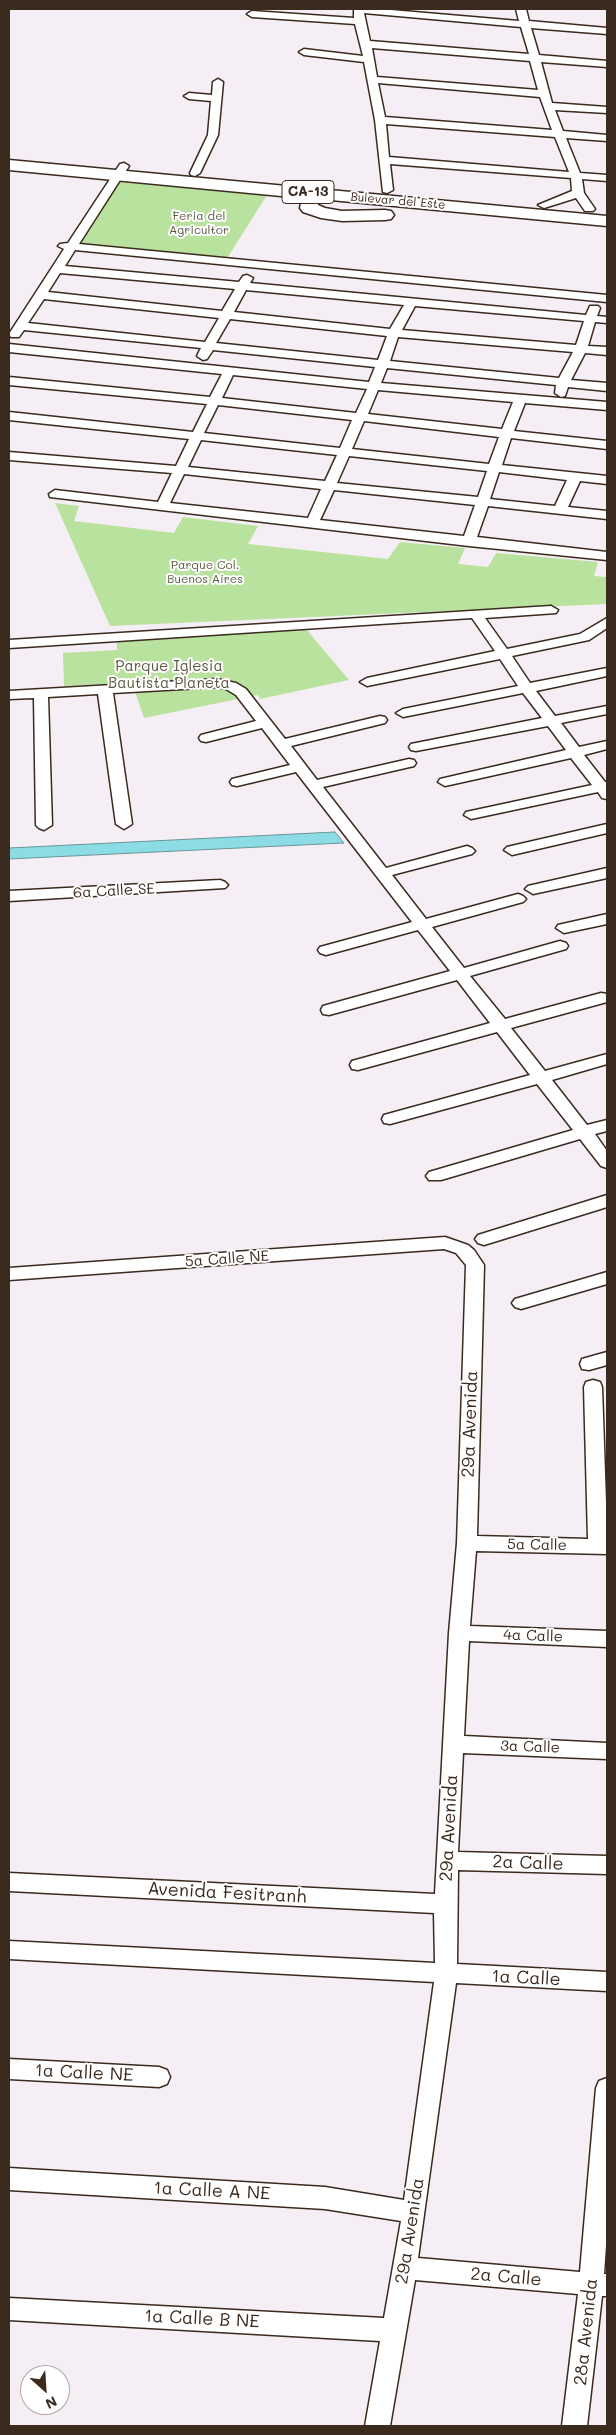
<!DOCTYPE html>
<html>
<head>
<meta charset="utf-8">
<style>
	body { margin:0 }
	#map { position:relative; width:616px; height:2435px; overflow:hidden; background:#f6eef5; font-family:Mali,sans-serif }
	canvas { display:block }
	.frame { position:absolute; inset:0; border:10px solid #3b2a1e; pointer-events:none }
	.north { position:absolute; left:20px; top:2365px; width:50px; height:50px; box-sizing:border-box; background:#fff; border:1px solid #b1aaa5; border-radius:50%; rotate:154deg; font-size:14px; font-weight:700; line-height:20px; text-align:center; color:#3b2a1e }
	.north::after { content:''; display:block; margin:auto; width:18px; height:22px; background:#3b2a1e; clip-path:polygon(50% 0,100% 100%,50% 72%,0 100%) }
</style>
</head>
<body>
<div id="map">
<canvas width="616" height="2435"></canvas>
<div class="frame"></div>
<div class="north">N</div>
</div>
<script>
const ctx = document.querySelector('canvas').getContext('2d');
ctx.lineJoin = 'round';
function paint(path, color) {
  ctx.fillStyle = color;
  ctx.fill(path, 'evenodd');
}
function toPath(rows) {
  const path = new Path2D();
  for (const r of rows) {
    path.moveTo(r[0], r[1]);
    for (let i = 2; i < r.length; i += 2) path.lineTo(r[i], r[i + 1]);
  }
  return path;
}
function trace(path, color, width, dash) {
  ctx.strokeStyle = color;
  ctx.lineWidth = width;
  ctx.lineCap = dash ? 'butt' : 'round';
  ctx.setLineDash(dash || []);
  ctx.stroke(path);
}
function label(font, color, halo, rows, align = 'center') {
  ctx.font = font + ' Mali,sans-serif';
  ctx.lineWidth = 4;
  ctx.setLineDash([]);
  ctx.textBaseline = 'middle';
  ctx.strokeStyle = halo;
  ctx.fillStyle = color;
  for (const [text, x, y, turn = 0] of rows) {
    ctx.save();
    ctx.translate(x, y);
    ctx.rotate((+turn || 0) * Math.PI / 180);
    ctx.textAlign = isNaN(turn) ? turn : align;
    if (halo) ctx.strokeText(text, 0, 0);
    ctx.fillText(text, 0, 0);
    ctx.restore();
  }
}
paint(toPath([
	[118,182,267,195,226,260,77,245],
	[55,503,79,506,74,521,174,533,183,517,258,526,248,544,388,559,400,542,465,548,458,564,488,567,496,553,598,562,594,576,607,577,607,604,110,626],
	[306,629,349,680,260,699,258,695,144,718,132,683,64,686,63,653,117,650,117,641]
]), '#b8e29e');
const water = toPath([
	[335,832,344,843,9,859,9,848,335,832]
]);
paint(water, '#8bdce5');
trace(water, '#6b9595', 1);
const street = toPath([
	[354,9,379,9,519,21,516,9,526,9,529,21,607,28,607,34,531,28,539,55,607,61,607,67,541,62,552,103,607,107,607,113,555,110,563,131,607,135,607,141,566,138,580,173,607,175,607,181,582,179,584,193,595,209,593,211,585,211,576,198,544,208,538,205,572,191,571,178,390,164,393,190,387,193,383,192,375,120,364,62,304,55,299,52,304,49,363,56,355,24,252,17,247,14,252,11,354,18,354,9],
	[364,13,521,27,529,54,370,41,364,13],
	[372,48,530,61,538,90,377,77,372,48],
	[378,83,540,97,552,130,385,117,378,83],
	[386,124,555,137,569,172,389,157,386,124],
	[218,79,223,82,218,135,200,173,195,176,191,175,190,173,208,135,211,101,189,99,184,96,189,93,212,95,213,82,218,79],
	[124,163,129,166,79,244,607,295,607,302,75,250,65,266,239,282,243,276,247,275,253,278,250,283,586,315,590,306,598,306,600,308,597,316,607,317,607,323,595,322,588,346,607,347,607,355,585,353,571,380,607,383,607,391,568,387,565,396,561,397,555,393,556,385,387,368,381,383,607,402,607,410,525,403,514,431,607,441,607,449,511,438,502,465,607,476,607,484,580,481,568,507,607,511,607,519,488,506,477,537,607,552,607,560,469,546,50,497,49,494,55,490,158,502,172,473,9,460,9,452,176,466,189,439,9,420,9,412,193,432,207,404,9,385,9,377,210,397,222,374,9,352,9,344,369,382,375,367,213,350,207,359,203,360,197,356,201,348,24,330,19,337,11,337,9,334,64,249,58,246,60,244,68,243,120,164,124,163],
	[60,273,235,289,222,311,48,292,60,273],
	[246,290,404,305,390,329,234,312,246,290],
	[44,299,219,318,205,342,28,323,44,299],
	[415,306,584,321,576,345,402,330,415,306],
	[230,319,387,336,378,360,216,343,230,319],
	[398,337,573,352,559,378,390,361,398,337],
	[233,375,367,389,356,413,222,398,233,375],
	[378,390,513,402,502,429,368,414,378,390],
	[218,405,352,420,340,448,204,433,218,405],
	[364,421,499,437,489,464,352,449,364,421],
	[201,440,337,455,325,481,188,467,201,440],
	[349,456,487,471,478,497,337,483,349,456],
	[499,472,567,480,555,506,490,499,499,472],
	[184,474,321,489,308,518,170,503,184,474],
	[334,490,475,505,464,536,320,520,334,490],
	[551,606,558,610,556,613,485,618,507,649,580,634,607,618,607,628,589,640,512,656,530,683,607,668,607,676,536,691,555,716,607,706,607,714,561,723,579,747,607,741,607,749,584,755,605,782,607,782,607,799,602,798,598,792,471,819,464,815,466,812,592,785,571,758,445,786,438,782,440,779,566,750,548,726,416,751,411,750,409,747,411,744,416,743,542,718,523,693,403,717,396,713,403,709,518,686,500,659,367,686,360,682,367,678,495,651,472,618,9,648,9,640,551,606],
	[217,679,236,683,246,689,285,739,380,716,385,717,387,720,385,723,291,746,317,780,409,759,414,760,416,763,414,766,323,787,386,868,467,846,472,848,475,851,472,854,392,875,426,919,518,894,523,896,526,899,523,902,432,927,464,968,560,941,566,943,568,946,566,949,470,976,505,1019,601,993,607,994,607,1002,511,1028,545,1071,607,1054,607,1064,552,1080,587,1125,607,1120,607,1131,595,1134,607,1151,607,1168,601,1166,580,1139,441,1180,429,1180,426,1176,429,1172,573,1130,537,1084,390,1124,384,1123,382,1119,384,1115,530,1075,497,1032,358,1070,352,1069,350,1065,352,1061,490,1023,457,980,329,1015,323,1014,321,1010,323,1006,450,971,418,930,326,955,320,953,318,950,320,947,412,922,296,772,237,786,232,785,230,782,232,779,290,765,262,728,206,742,201,741,199,738,201,735,256,721,236,695,226,689,217,687,113,693,132,824,124,829,116,824,98,694,48,697,52,825,44,830,39,828,36,825,34,698,9,699,9,691,217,679],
	[607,824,607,833,512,855,504,850,507,847,607,824],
	[607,868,607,878,533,894,525,889,528,886,607,868],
	[220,880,225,882,228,885,225,888,9,901,9,891,220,880],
	[607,914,607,924,564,933,556,928,558,925,607,914],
	[607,1195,607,1207,484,1245,478,1243,475,1239,478,1235,607,1195],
	[445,1237,468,1245,474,1250,484,1265,477,1536,588,1539,584,1387,586,1382,593,1380,600,1382,602,1387,607,1531,607,1554,476,1551,470,1626,607,1631,607,1647,469,1641,464,1736,607,1743,607,1759,463,1753,458,1852,607,1856,607,1874,458,1870,457,1964,607,1972,607,1991,456,1983,418,2258,580,2272,596,2088,599,2081,607,2078,607,2231,604,2274,607,2274,607,2296,602,2296,587,2426,562,2426,578,2294,415,2280,390,2426,365,2426,380,2341,9,2320,9,2298,384,2318,401,2221,325,2209,9,2190,9,2168,325,2187,404,2200,434,1982,9,1959,9,1941,435,1963,434,1913,9,1891,9,1873,435,1894,449,1633,457,1543,466,1265,456,1253,444,1249,9,1280,9,1268,445,1237],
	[607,1272,607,1284,521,1309,515,1307,512,1303,515,1299,607,1272],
	[607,1352,607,1365,589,1370,582,1369,580,1364,582,1359,607,1352],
	[9,2059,159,2067,167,2070,170,2077,167,2084,159,2087,9,2079,9,2059]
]);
const highway = toPath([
	[9,160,607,216,607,226,320,199,318,201,318,205,325,208,342,211,385,210,391,211,394,215,391,219,385,220,342,221,321,218,303,212,300,208,302,198,9,170,9,160]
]);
trace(street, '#3b2a1e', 3);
trace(highway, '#3b2a1e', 3);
paint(street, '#fff');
paint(highway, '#fff');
label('12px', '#3b2a1e', '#fff', [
	["Bulevar del Este",398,201,5]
]);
label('12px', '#5a583e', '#fff', [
	["Feria del",199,216],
	["Agricultor",199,230],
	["Parque Col.",205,565],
	["Buenos Aires",205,579]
]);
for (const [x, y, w] of [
	[308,192,52]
]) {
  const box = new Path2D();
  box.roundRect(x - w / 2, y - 11.5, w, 23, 4);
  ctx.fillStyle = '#fff';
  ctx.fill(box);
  trace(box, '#3b2a1e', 1);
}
label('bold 14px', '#3b2a1e', null, [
	["CA-13",308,192]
]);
label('15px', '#5a583e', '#fff', [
	["Parque Iglesia",169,666],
	["Bautista Planeta",169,683]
]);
label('15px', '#3b2a1e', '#fff', [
	["6a Calle SE",114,891,-3],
	["5a Calle NE",227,1259,-4],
	["5a Calle",537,1545,1],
	["4a Calle",533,1636,2],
	["3a Calle",530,1747,2]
]);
label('18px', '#3b2a1e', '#fff', [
	["29a Avenida",470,1424,-88],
	["29a Avenida",449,1828,-87],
	["2a Calle",528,1863,2],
	["Avenida Fesitranh",227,1893,3],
	["1a Calle",526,1978,3],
	["1a Calle NE",84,2073,3],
	["1a Calle A NE",212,2191,3],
	["29a Avenida",410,2231,-81],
	["2a Calle",506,2277,5],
	["1a Calle B NE",202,2319,3],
	["28a Avenida",586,2332,-84]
]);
</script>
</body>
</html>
